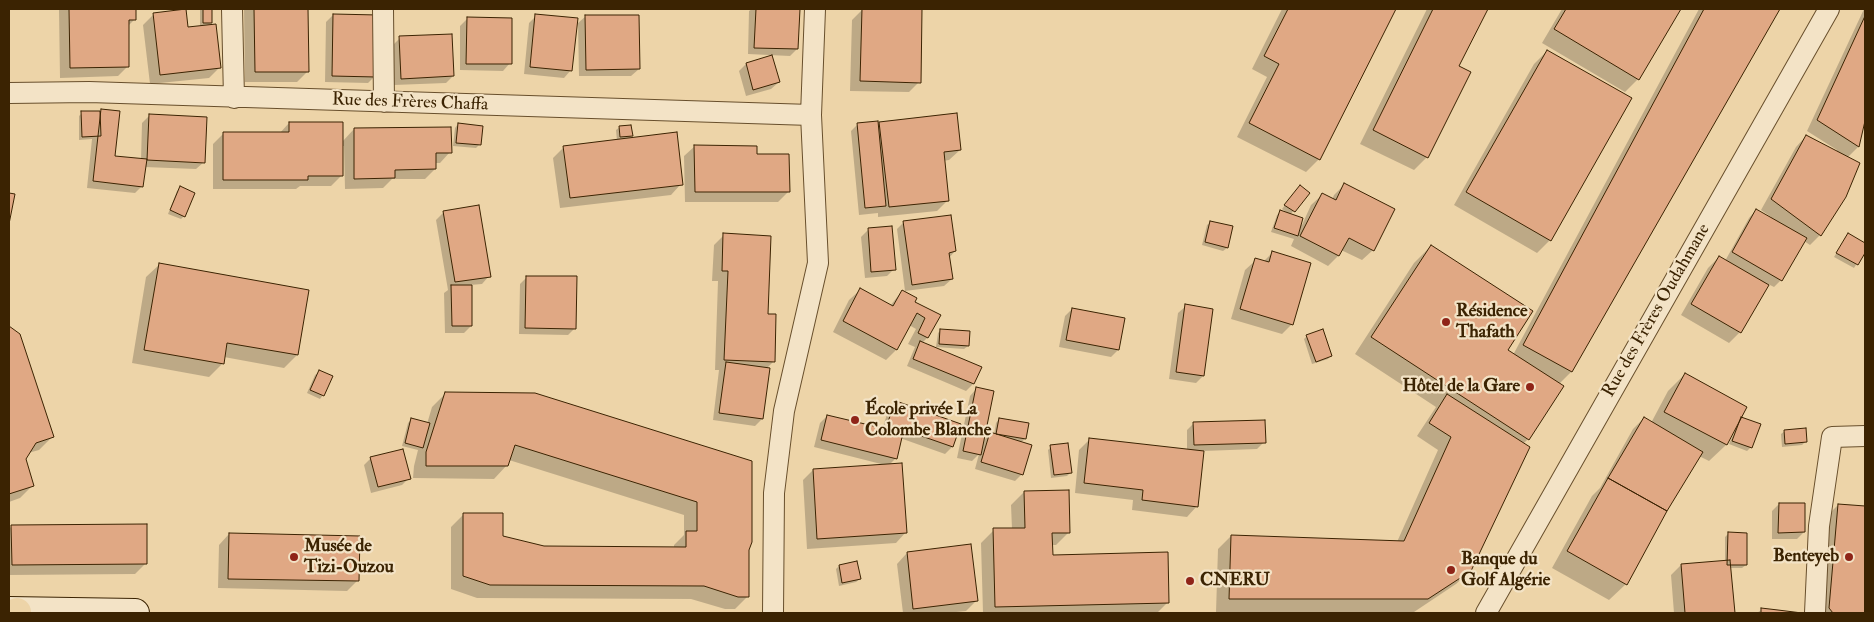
<!DOCTYPE html>
<html>
<head>
<meta charset="utf-8">
<style>
	body { margin:0 }
	#map { position:relative; width:1874px; height:622px; overflow:hidden; background:#edd4a8; font-family:"IM FELL Double Pica",serif }
	canvas { display:block }
	.frame { position:absolute; inset:0; border:10px solid #3b2302; pointer-events:none }
</style>
</head>
<body>
<div id="map">
<canvas width="1874" height="622"></canvas>
<div class="frame"></div>
</div>
<script>
const ctx = document.querySelector('canvas').getContext('2d');
ctx.lineJoin = 'round';
function paint(path, color) {
  ctx.fillStyle = color;
  ctx.fill(path, 'evenodd');
}
function toPath(rows) {
  const path = new Path2D();
  for (const r of rows) {
    path.moveTo(r[0], r[1]);
    for (let i = 2; i < r.length; i += 2) path.lineTo(r[i], r[i + 1]);
  }
  return path;
}
function trace(path, color, width, dash) {
  ctx.strokeStyle = color;
  ctx.lineWidth = width;
  ctx.lineCap = dash ? 'butt' : 'round';
  ctx.setLineDash(dash || []);
  ctx.stroke(path);
}
function label(font, color, halo, rows, align = 'center') {
  ctx.font = font + ' "IM FELL Double Pica",serif';
  ctx.lineWidth = 4.5;
  ctx.setLineDash([]);
  ctx.textBaseline = 'middle';
  ctx.strokeStyle = halo;
  ctx.fillStyle = color;
  for (const [text, x, y, turn = 0] of rows) {
    ctx.save();
    ctx.translate(x, y);
    ctx.rotate((+turn || 0) * Math.PI / 180);
    ctx.textAlign = isNaN(turn) ? turn : align;
    if (halo) ctx.strokeText(text, 0, 0);
    ctx.fillText(text, 0, 0);
    ctx.restore();
  }
}
paint(toPath([
	[60,9,134,9,135,19,127,27,128,66,118,76,60,78,59,10],
	[200,9,210,9,211,23,208,26,220,67,209,78,150,84,143,25,153,15,187,28,200,27],
	[244,9,307,9,308,71,297,82,245,82],
	[752,9,798,9,797,49,790,56,748,54,749,11],
	[866,9,921,9,919,82,909,92,850,91,852,20,862,10],
	[1282,9,1395,9,1319,159,1306,172,1237,137,1267,77,1252,69],
	[1427,9,1487,9,1458,67,1427,157,1414,170,1360,144],
	[1562,9,1680,9,1638,79,1625,92,1542,43],
	[1699,9,1779,9,1571,372,1559,384,1528,439,1523,444,1470,571,1456,584,1414,612,1216,612,1218,549,1231,536,1397,542,1438,450,1417,436,1436,407,1355,354,1414,263,1431,246,1506,350,1513,355],
	[1864,9,1865,115,1858,147,1847,158,1820,235,1810,245,1804,241,1781,280,1774,287,1768,284,1740,332,1729,343,1681,315,1708,268,1719,257,1725,261,1749,218,1756,210,1771,218,1771,217,1761,210,1796,147,1806,136,1836,152,1837,150,1807,131],
	[333,15,375,76,368,83,325,82,326,22],
	[536,16,571,70,564,78,524,74,529,23],
	[586,16,639,69,631,76,579,76,578,23],
	[467,19,510,63,503,71,460,70,460,26],
	[400,38,453,76,446,83,394,85,393,45],
	[1547,51,1550,240,1537,253,1454,205,1534,64],
	[746,64,779,82,771,89,746,96,739,71],
	[102,110,113,157,141,160,142,123,150,115,204,162,196,169,144,167,142,186,135,193,87,188,92,139,79,140,79,116,82,113,100,112],
	[289,123,342,142,354,129,450,152,440,163,435,163,435,169,425,179,392,179,383,188,345,189,344,146,342,146,342,175,331,186,300,186,296,189,213,189,213,144,223,134,279,134],
	[880,123,960,150,949,160,943,161,948,200,937,211,878,217,878,213,859,215,851,131,858,124,877,125],
	[458,124,480,144,476,148,453,146,455,128],
	[620,127,631,136,628,140,681,184,671,195,560,208,553,158,564,147,617,141,616,130],
	[695,146,756,155,788,192,778,202,685,202,684,156],
	[1345,184,1373,250,1362,260,1341,250,1338,256,1328,266,1291,246,1294,239,1271,232,1277,215,1280,212,1290,215,1282,209,1297,190,1308,193,1290,215,1302,225,1311,205,1322,195,1332,200,1334,195],
	[181,188,184,216,181,219,168,214,177,191],
	[444,212,489,276,482,284,470,285,471,326,464,333,445,333,444,293,448,290,436,220],
	[904,222,955,251,949,258,952,279,944,286,905,291,897,229],
	[1211,222,1227,248,1223,251,1202,245,1207,225],
	[869,229,894,269,887,276,865,278,861,237],
	[1848,234,1865,244,1865,250,1854,268,1834,257],
	[724,235,766,316,773,362,766,369,762,419,755,426,713,420,719,370,715,370,718,281,712,281,714,245],
	[1272,253,1292,324,1282,334,1231,319,1245,270,1256,260,1263,262],
	[160,264,308,291,297,355,284,368,224,357,222,364,209,377,132,363,146,277],
	[527,277,575,328,568,335,519,334,520,284],
	[860,290,890,306,902,291,914,302,939,315,927,338,922,343,980,368,973,384,966,391,907,366,915,347,908,344,916,329,909,325,896,350,886,360,833,332,849,300],
	[1186,306,1203,376,1196,383,1169,379,1178,313],
	[1072,309,1118,350,1111,357,1059,347,1065,316],
	[9,328,19,334,52,437,39,450,28,453,25,459,33,485,20,498,9,502],
	[941,330,968,346,964,349,936,347,938,333],
	[1307,336,1331,355,1328,359,1312,364,1304,339],
	[319,372,323,395,320,399,307,393,315,375],
	[1685,374,1740,418,1759,425,1750,448,1747,451,1729,444,1735,431,1733,430,1726,445,1709,461,1699,456,1666,511,1626,584,1609,600,1552,568,1592,496,1600,488,1633,429,1644,418,1651,423,1668,391],
	[977,388,982,442,990,434,994,435,996,423,999,419,1025,439,1020,443,1022,474,1015,481,975,469,979,454,972,461,957,458,970,396],
	[445,394,750,462,748,596,735,609,725,609,691,599,477,598,451,589,451,527,464,514,502,537,544,547,674,548,674,545,684,535,684,515,509,460,507,465,494,479,413,478,414,466,418,450,402,446,408,423,411,420,427,424,432,407],
	[896,402,960,425,952,447,945,454,900,438,896,458,889,465,906,532,896,543,807,549,803,480,813,470,885,465,814,447,820,423,827,416,882,429,889,409],
	[1194,423,1264,442,1257,449,1203,451,1197,506,1187,517,1132,510,1133,500,1075,493,1079,450,1090,439,1187,450,1187,430],
	[1785,431,1805,442,1802,445,1782,447,1781,434],
	[1051,447,1070,473,1067,476,1051,478,1048,450],
	[371,458,409,478,402,485,371,493,364,465],
	[1024,492,1069,532,1056,545,1051,545,1052,556,1168,602,1157,613,983,613,981,543,994,530,1012,529,1011,505],
	[1779,504,1804,532,1797,539,1772,539,1772,511],
	[1838,505,1865,507,1865,613,1814,613,1822,521],
	[12,526,146,563,135,574,9,575,9,529],
	[229,534,357,581,347,591,218,588,219,545],
	[1728,534,1746,565,1742,568,1729,568,1733,613,1674,613,1671,575,1681,565,1725,561,1725,537],
	[970,546,977,600,966,611,947,613,903,613,897,564,907,553],
	[856,563,860,579,856,582,839,586,836,569,839,566],
	[1761,610,1791,613,1757,613]
]), '#0003');
const building = toPath([
	[69,9,136,9,136,20,129,20,129,67,70,68,69,9],
	[186,9,188,27,216,24,221,68,160,75,153,13,186,9],
	[203,9,212,9,212,23,203,23,203,9],
	[254,9,308,9,309,72,255,72,254,9],
	[756,9,800,9,798,49,754,48,756,9],
	[862,9,922,9,921,83,860,81,862,9],
	[1288,9,1396,9,1320,160,1249,123,1279,64,1264,56,1288,9],
	[1433,9,1488,9,1459,66,1471,72,1428,158,1373,130,1433,9],
	[1566,9,1681,9,1639,80,1554,29,1566,9],
	[1704,9,1780,9,1572,372,1523,345,1704,9],
	[333,14,378,15,376,77,332,76,333,14],
	[535,14,578,18,572,71,530,67,535,14],
	[585,15,639,15,640,69,586,70,585,15],
	[1865,16,1865,121,1859,147,1817,120,1865,16],
	[467,17,512,18,512,64,466,64,467,17],
	[452,34,454,76,401,79,399,36,452,34],
	[1547,50,1632,98,1551,241,1466,192,1547,50],
	[772,55,780,82,753,90,746,63,772,55],
	[101,109,120,111,115,156,147,159,143,187,93,181,101,109],
	[81,111,100,111,101,136,82,137,81,111],
	[957,113,961,150,944,152,949,201,889,207,879,122,957,113],
	[149,114,207,117,205,163,147,160,149,114],
	[878,121,886,206,865,208,857,123,878,121],
	[289,122,343,122,343,176,308,176,308,180,223,180,223,132,289,132,289,122],
	[458,123,483,126,481,145,456,143,458,123],
	[631,125,633,136,620,137,619,126,631,125],
	[451,127,452,153,436,153,436,169,395,170,395,178,354,179,354,128,451,127],
	[677,132,683,185,570,198,563,146,677,132],
	[1806,135,1860,163,1846,197,1821,236,1771,199,1806,135],
	[694,145,757,146,757,154,789,154,790,192,695,192,694,145],
	[1344,183,1395,209,1374,251,1349,238,1339,256,1300,236,1322,193,1336,200,1344,183],
	[1300,185,1310,193,1295,212,1284,205,1300,185],
	[180,186,195,193,185,217,170,210,180,186],
	[9,193,15,194,9,224,9,193],
	[479,205,491,277,455,282,443,211,479,205],
	[1756,209,1807,238,1782,281,1732,252,1756,209],
	[1280,210,1303,218,1298,236,1274,228,1280,210],
	[951,215,956,251,949,253,953,279,912,285,903,221,951,215],
	[1210,221,1233,226,1228,248,1205,242,1210,221],
	[892,226,896,270,871,272,868,228,892,226],
	[723,233,771,236,768,314,776,314,775,362,724,360,728,271,722,271,723,233],
	[1848,233,1865,243,1865,253,1858,265,1836,253,1848,233],
	[1431,245,1533,311,1508,350,1564,386,1529,440,1371,337,1431,245],
	[1272,251,1311,263,1293,325,1240,309,1255,258,1269,262,1272,251],
	[1719,256,1769,285,1741,333,1691,304,1719,256],
	[159,263,309,290,298,355,227,343,224,364,144,350,159,263],
	[526,276,577,276,576,329,525,328,526,276],
	[451,285,472,285,472,326,452,326,451,285],
	[860,288,893,306,902,290,917,298,915,302,941,315,928,338,918,333,925,318,917,313,897,350,843,321,860,288],
	[1185,304,1213,309,1204,376,1176,372,1185,304],
	[1072,308,1125,318,1119,350,1066,340,1072,308],
	[9,326,20,334,54,437,36,443,26,459,34,486,9,494,9,326],
	[940,329,970,331,969,346,939,344,940,329],
	[1323,329,1332,356,1316,362,1306,335,1323,329],
	[920,341,982,367,974,384,913,359,920,341],
	[726,362,770,368,763,419,719,413,726,362],
	[319,370,333,376,324,396,310,390,319,370],
	[1685,373,1747,407,1727,445,1664,412,1685,373],
	[976,387,994,391,981,455,963,451,976,387],
	[445,392,535,393,752,461,752,542,749,550,749,597,738,597,704,586,490,585,463,576,463,513,503,513,503,536,544,546,686,547,686,531,697,531,697,502,515,445,508,466,426,466,426,452,445,392],
	[1447,394,1530,447,1471,571,1428,599,1229,599,1231,535,1404,541,1451,437,1429,423,1447,394],
	[896,401,961,424,953,447,887,424,896,401],
	[827,415,903,433,897,459,821,440,827,415],
	[1644,417,1703,452,1667,511,1608,478,1644,417],
	[1741,417,1761,424,1752,448,1732,441,1741,417],
	[411,418,430,423,423,448,405,443,411,418],
	[999,418,1029,423,1026,439,996,434,999,418],
	[1265,420,1266,443,1194,445,1193,422,1265,420],
	[1806,428,1807,442,1785,444,1784,430,1806,428],
	[990,432,1032,445,1023,475,981,462,990,432],
	[1089,438,1204,451,1198,507,1142,500,1143,490,1084,483,1089,438],
	[1068,443,1072,473,1054,475,1050,445,1068,443],
	[403,449,411,479,378,487,370,457,403,449],
	[902,463,907,533,817,539,813,469,902,463],
	[1608,478,1667,511,1627,585,1567,551,1608,478],
	[1069,490,1070,533,1052,533,1053,555,1168,552,1169,603,995,607,993,528,1025,528,1024,491,1069,490],
	[1779,503,1805,503,1805,532,1778,533,1779,503],
	[1838,504,1865,506,1865,613,1833,613,1829,608,1838,504],
	[147,524,147,564,12,565,11,525,147,524],
	[1728,532,1747,533,1747,565,1727,565,1728,532],
	[229,533,360,536,359,581,228,579,229,533],
	[971,544,978,601,913,609,907,552,971,544],
	[1730,560,1735,613,1685,613,1681,564,1730,560],
	[857,561,861,579,842,583,839,565,857,561],
	[1761,608,1778,610,1802,613,1761,613,1761,608]
]);
paint(building, '#e0a884');
trace(building, '#3b2302', 1);
const minor = toPath([
	[232,9,234,98],
	[383,9,384,102],
	[9,93,89,92,811,115],
	[773,613,774,493,784,411,818,263,811,115,815,9],
	[1486,613,1829,9],
	[1815,613,1819,526,1832,437,1865,436]
]);
const secondary = toPath([
	[9,611,135,613]
]);
const primary = toPath([
	[15,613,17,612]
]);
trace(minor, '#684f2c', 22);
trace(secondary, '#3b2302', 30);
trace(primary, '#3b2302', 30);
trace(minor, '#f3e3c6', 20);
trace(secondary, '#f3e3c6', 28);
trace(primary, '#edd4a8', 28);
for (const [x, y, r, color] of [
	[1446,322,5,"#8f2418"],
	[1530,387,5,"#8f2418"],
	[855,420,5,"#8f2418"],
	[294,557,5,"#8f2418"],
	[1849,557,5,"#8f2418"],
	[1451,570,5,"#8f2418"],
	[1190,581,5,"#8f2418"]
]) {
  const dot = new Path2D();
  dot.arc(x, y, r, 0, 2 * Math.PI);
  ctx.fillStyle = color;
  ctx.fill(dot);
  trace(dot, '#f3e3c6', 2);
}
label('18px', '#3b2302', '#f3e3c6', [
	["Rue des Frères Chaffa",410,103,2],
	["Rue des Frères Oudahmane",1657,311,-60]
]);
label('bold 18px', '#3b2302', '#f3e3c6', [
	["Résidence",1456,312],
	["Thafath",1456,333],
	["Hôtel de la Gare",1520,387,"right"],
	["École privée La",865,410],
	["Colombe Blanche",865,431],
	["Musée de",304,547],
	["Tizi-Ouzou",304,568],
	["Benteyeb",1839,557,"right"],
	["Banque du",1461,560],
	["Golf Algérie",1461,581],
	["CNERU",1200,581]
], 'left');
</script>
</body>
</html>
